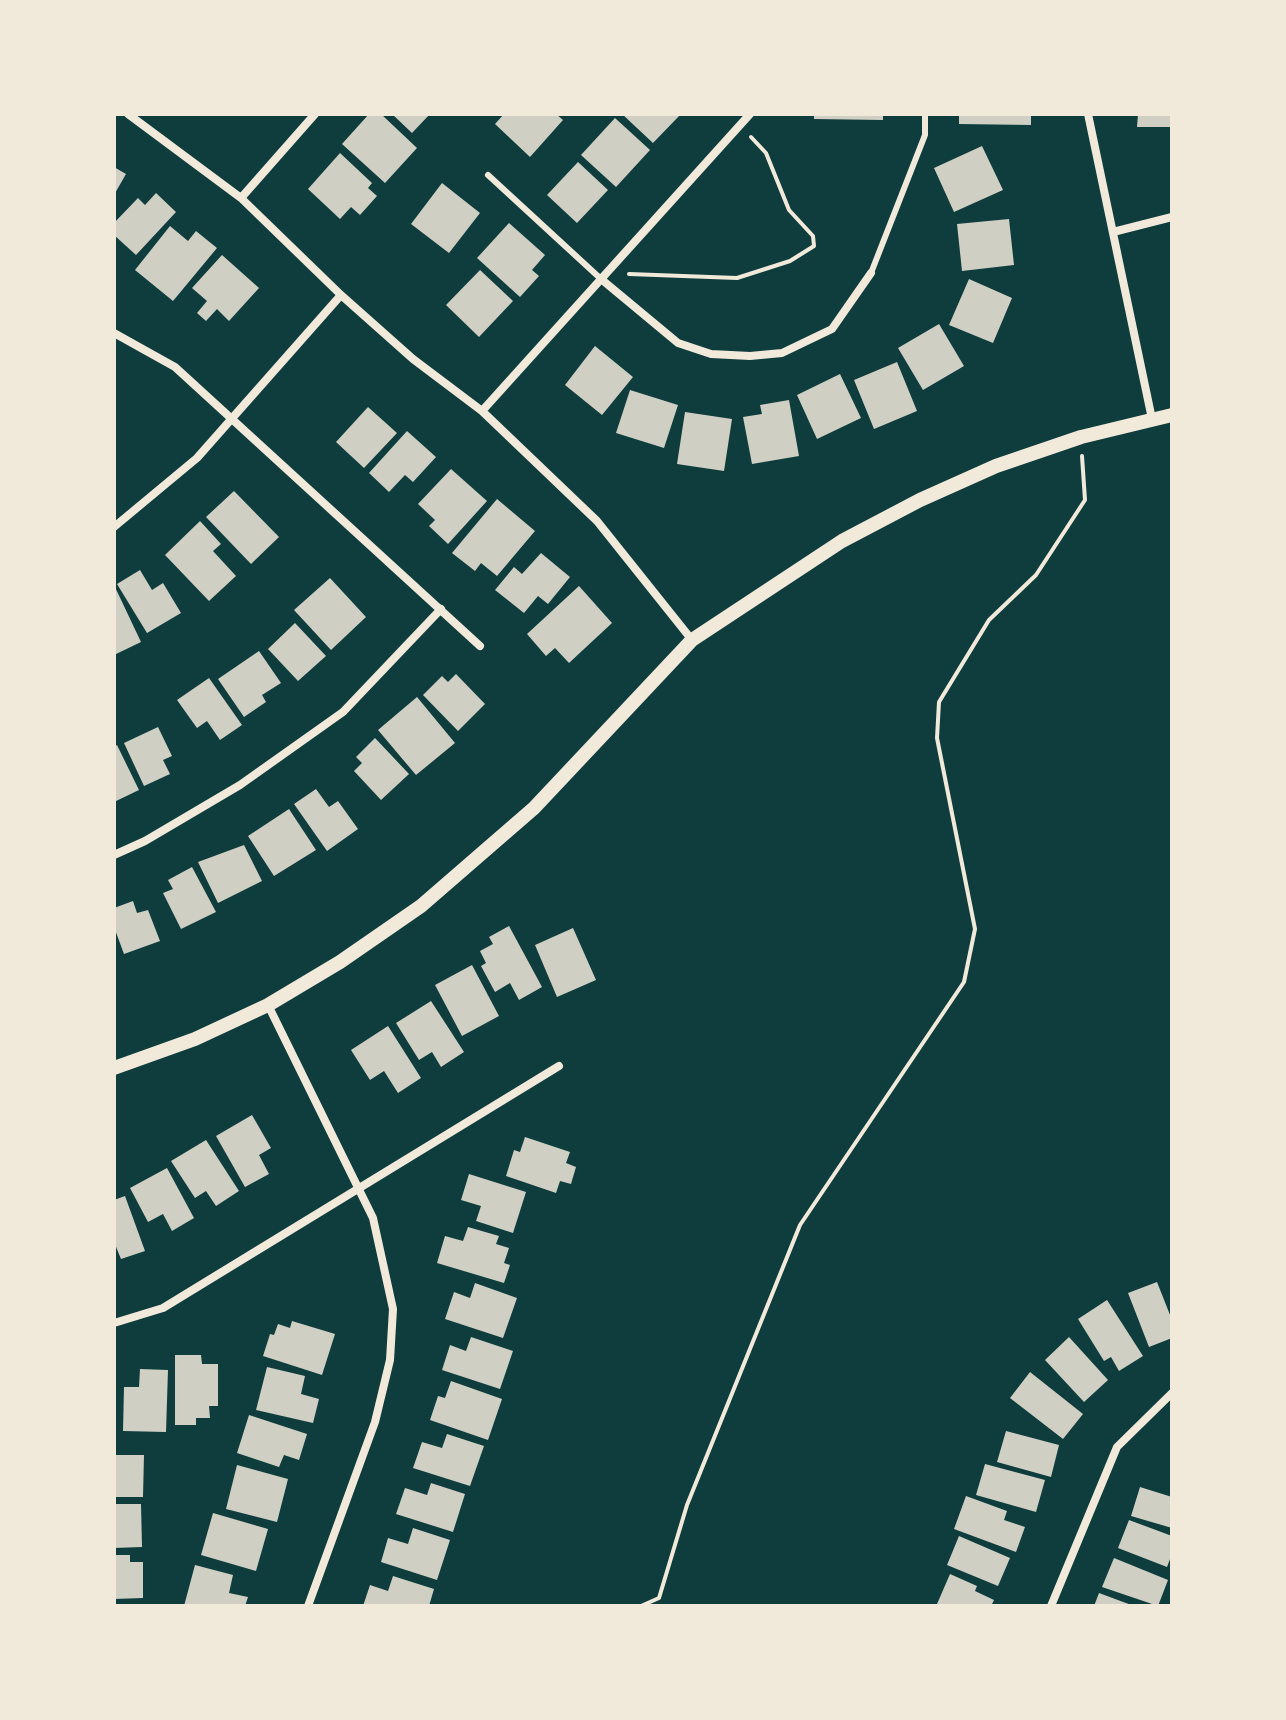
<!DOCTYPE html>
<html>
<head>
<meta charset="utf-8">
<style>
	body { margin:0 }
	#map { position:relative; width:1286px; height:1720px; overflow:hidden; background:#0f3d3e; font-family:Cabin,sans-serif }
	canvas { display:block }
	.frame { position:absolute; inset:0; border:116px solid #f1e9da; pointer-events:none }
</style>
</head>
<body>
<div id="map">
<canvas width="1286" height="1720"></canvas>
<div class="frame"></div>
</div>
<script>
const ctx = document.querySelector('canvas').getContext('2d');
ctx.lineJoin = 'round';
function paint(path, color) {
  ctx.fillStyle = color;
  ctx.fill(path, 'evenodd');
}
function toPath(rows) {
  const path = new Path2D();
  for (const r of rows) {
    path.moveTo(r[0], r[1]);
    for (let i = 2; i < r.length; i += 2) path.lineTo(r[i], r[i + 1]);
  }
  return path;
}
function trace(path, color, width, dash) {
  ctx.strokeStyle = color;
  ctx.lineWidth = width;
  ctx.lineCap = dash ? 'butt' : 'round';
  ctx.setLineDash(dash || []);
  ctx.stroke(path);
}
paint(toPath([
	[369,114,381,114,417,148,385,183,342,144],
	[392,114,430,114,412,133],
	[504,114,556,114,563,120,530,157,495,124],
	[622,114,681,114,653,143],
	[814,114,883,114,883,120,814,119],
	[959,114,1031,114,1031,125,959,124],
	[1138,114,1172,114,1172,127,1137,127],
	[615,118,650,150,616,187,581,155],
	[982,146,1003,190,954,212,934,168],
	[340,153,372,183,368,188,377,196,360,215,351,207,340,219,308,189],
	[578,162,608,190,577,223,547,195],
	[114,167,126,174,114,195],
	[442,183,480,213,449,253,411,224],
	[156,193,176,212,136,255,114,235,114,223,138,198,145,205],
	[1009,219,1014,265,962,271,957,224],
	[509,223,545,255,532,270,539,276,520,297,477,258],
	[170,226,188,241,196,231,217,248,173,301,135,270],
	[222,255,259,288,229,321,217,309,206,321,197,313,207,301,192,288],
	[480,270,513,301,479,337,446,305],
	[969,279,1012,298,993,343,949,325],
	[939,324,964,366,923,390,898,348],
	[595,346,633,377,602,415,565,385],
	[897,362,917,411,874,429,854,380],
	[840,374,861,418,817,439,797,395],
	[630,390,678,405,664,448,616,433],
	[789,400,799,456,752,464,743,417,762,414,760,405],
	[368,407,397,433,364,468,336,442],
	[685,412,732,419,724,471,677,464],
	[407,431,436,457,413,482,405,475,389,492,369,473],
	[451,469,487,501,448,544,429,526,435,520,418,504],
	[234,491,279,537,251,564,206,517],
	[497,499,535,531,497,576,481,563,475,571,452,553],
	[200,521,221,544,213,551,236,576,209,601,165,555],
	[541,553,570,577,548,604,538,596,524,613,495,590,514,567,522,574],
	[140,570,152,590,163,583,181,613,147,633,117,584],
	[330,578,366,617,331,650,294,610],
	[114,585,141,642,114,655],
	[579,586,612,623,569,663,555,648,546,656,527,634],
	[295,623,326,656,298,681,268,649],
	[259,651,281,683,262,695,266,702,244,717,218,679],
	[456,674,485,704,458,731,423,695,442,676,448,682],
	[209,678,242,725,220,740,207,721,197,728,177,700],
	[417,697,455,743,416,775,378,730],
	[158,727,172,756,163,760,170,774,144,786,124,743],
	[375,738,409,774,381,800,354,771,362,763,356,757],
	[117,745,139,790,114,802,114,747],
	[316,789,329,807,338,801,358,829,327,851,294,804],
	[289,809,316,850,274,876,248,836],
	[244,845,262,881,218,903,198,862],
	[192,867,216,912,181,929,163,893,173,889,168,880],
	[133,901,137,913,148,910,160,941,124,954,114,927,114,908],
	[509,926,542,987,519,1000,510,983,495,992,481,966,486,963,480,951,493,944,489,937],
	[573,928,596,980,557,997,535,945],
	[472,965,499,1016,462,1036,435,985],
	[431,1001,464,1052,441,1067,432,1052,419,1060,396,1023],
	[388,1026,421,1078,398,1093,384,1071,370,1080,351,1050],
	[252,1115,271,1148,259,1155,269,1174,245,1187,216,1136],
	[525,1137,570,1152,566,1163,576,1167,571,1184,560,1181,556,1193,506,1176,514,1150,520,1152],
	[206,1140,239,1191,216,1206,206,1191,195,1198,171,1161],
	[167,1168,194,1218,172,1231,163,1214,148,1222,130,1188],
	[469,1174,526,1192,513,1233,476,1221,481,1206,461,1200],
	[125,1196,145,1251,121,1259,114,1242,114,1200],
	[468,1227,499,1236,496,1244,509,1248,504,1263,510,1265,504,1283,437,1263,445,1236,463,1241],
	[1157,1282,1172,1320,1172,1338,1149,1347,1128,1293],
	[475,1283,517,1298,503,1338,445,1319,454,1292,470,1298],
	[1107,1300,1143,1356,1119,1371,1111,1357,1104,1361,1078,1319],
	[292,1321,335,1334,322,1375,263,1356,270,1334,274,1335,278,1324,290,1328],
	[471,1337,513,1351,500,1389,442,1370,450,1345,466,1351],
	[1069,1337,1108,1380,1084,1402,1045,1360],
	[175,1355,201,1355,202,1364,218,1364,218,1406,209,1406,210,1418,196,1418,196,1425,175,1425],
	[267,1367,305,1376,301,1394,319,1399,313,1423,256,1410],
	[140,1369,168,1370,166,1432,123,1431,124,1387,139,1387],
	[1030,1372,1083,1414,1063,1439,1010,1398],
	[451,1381,502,1399,488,1440,430,1420,438,1396,445,1398],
	[249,1415,307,1434,299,1460,284,1455,279,1467,237,1453],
	[1006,1431,1059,1445,1051,1477,997,1462],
	[447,1434,484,1446,470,1486,413,1468,422,1442,442,1448],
	[114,1455,144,1455,143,1497,114,1497],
	[985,1464,1045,1480,1036,1512,976,1495],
	[237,1465,288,1479,277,1522,226,1509],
	[431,1483,465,1494,453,1532,396,1514,405,1488,427,1495],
	[1140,1487,1172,1497,1172,1528,1131,1516],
	[966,1496,1007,1511,1004,1520,1025,1527,1016,1552,954,1529],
	[114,1504,141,1504,142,1547,114,1548],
	[213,1513,268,1529,256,1571,201,1555],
	[1129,1520,1172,1536,1172,1554,1167,1567,1118,1548],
	[413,1528,450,1540,437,1580,381,1562,388,1538,408,1544],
	[959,1536,1010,1558,998,1586,947,1565],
	[114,1555,130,1555,130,1562,143,1562,143,1598,114,1599],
	[1114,1558,1168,1580,1158,1606,1102,1587],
	[195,1565,233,1575,229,1593,248,1597,245,1606,184,1606],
	[950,1574,977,1586,975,1591,994,1600,991,1606,937,1604],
	[393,1576,434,1589,429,1606,363,1606,370,1585,388,1591],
	[1099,1593,1134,1606,1094,1606]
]), '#cfcfc3');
trace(toPath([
	[629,274,737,278,790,261,814,246,813,236,789,210,766,153,751,137],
	[641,1606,659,1598,687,1505,800,1225,964,982,975,929,937,738,939,702,989,620,1036,575,1085,500,1082,456]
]), '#f1e9da', 4);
trace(toPath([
	[488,175,601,279],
	[871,273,925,135,925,114]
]), '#f1e9da', 6);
trace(toPath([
	[128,114,241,198,341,295,413,359,482,411,597,521,692,640],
	[1088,114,1152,419],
	[241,198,315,114],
	[1113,232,1172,217],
	[601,279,678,343,711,354,750,356,782,353,832,329,871,273],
	[114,333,175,367,480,646],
	[482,411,750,114],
	[114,527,197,458,341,295],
	[114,855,145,841,240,785,343,712,441,609],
	[268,1005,373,1218,393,1309,390,1360,375,1422,308,1606],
	[114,1323,163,1308,559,1066],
	[1051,1606,1117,1447,1172,1393]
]), '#f1e9da', 8);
trace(toPath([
	[114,1068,195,1039,268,1005,340,962,421,906,534,808,692,640,842,541,920,500,996,466,1081,437,1172,415]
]), '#f1e9da', 14);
</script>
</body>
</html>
